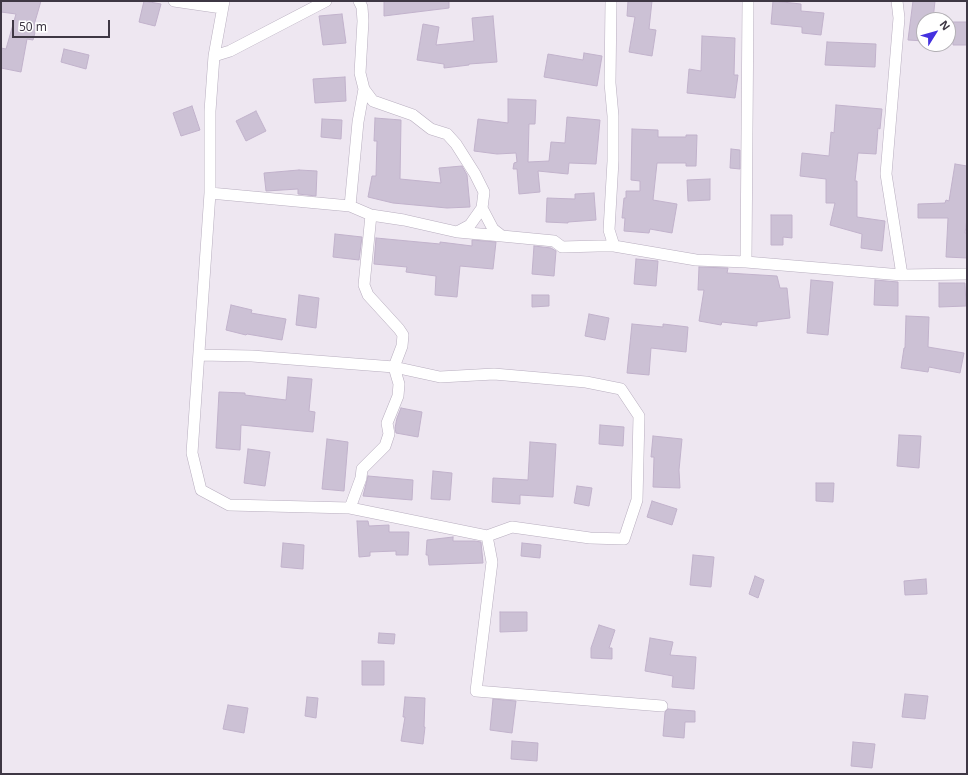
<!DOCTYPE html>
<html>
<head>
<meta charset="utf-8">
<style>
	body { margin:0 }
	#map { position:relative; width:968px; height:775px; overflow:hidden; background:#eee7f1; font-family:"Noto Sans",sans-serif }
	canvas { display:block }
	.frame { position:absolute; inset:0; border:2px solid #3e3744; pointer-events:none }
	.north { position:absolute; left:916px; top:12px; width:40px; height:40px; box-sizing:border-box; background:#fff; border:1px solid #b2afb4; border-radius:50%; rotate:53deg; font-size:11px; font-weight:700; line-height:16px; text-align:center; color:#3e3744 }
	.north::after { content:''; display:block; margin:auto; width:14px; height:18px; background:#4431df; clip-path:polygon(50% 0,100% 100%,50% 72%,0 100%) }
	.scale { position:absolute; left:12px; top:20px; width:98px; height:18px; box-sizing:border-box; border:2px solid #3e3744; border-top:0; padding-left:5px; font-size:12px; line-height:14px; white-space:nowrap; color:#3e3744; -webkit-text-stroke:3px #fff; paint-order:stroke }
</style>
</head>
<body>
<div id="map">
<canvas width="968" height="775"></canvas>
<div class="frame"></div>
<div class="north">N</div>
<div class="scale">50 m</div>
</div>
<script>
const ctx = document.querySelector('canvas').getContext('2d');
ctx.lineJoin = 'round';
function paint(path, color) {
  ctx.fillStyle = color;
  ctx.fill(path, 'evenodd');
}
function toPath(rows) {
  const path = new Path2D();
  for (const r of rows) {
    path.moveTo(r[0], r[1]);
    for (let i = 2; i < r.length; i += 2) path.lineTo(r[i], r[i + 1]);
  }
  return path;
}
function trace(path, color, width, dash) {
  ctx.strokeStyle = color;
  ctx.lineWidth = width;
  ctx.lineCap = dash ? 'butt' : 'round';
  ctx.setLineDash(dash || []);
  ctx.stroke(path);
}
const building = toPath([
	[1,1,41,1,34,25,37,25,33,40,27,39,21,72,1,68,1,48,6,49,16,14,1,12,1,1],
	[144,1,161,4,155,26,139,22,144,1],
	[384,1,449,1,449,8,384,16,384,1],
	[628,1,652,1,649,29,656,30,652,56,629,52,635,17,627,16,628,1],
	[773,1,801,4,801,11,824,13,821,35,802,33,802,27,771,24,773,1],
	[913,1,935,1,933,20,924,20,924,41,908,40,913,1],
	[342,14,346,43,323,45,319,16,342,14],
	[493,16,497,62,469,64,469,65,444,68,444,64,417,60,423,24,439,27,436,45,474,41,472,18,493,16],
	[952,22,967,22,967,45,953,45,952,22],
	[702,36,735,38,734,75,738,75,735,98,687,93,689,69,701,71,702,36],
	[827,42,876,44,875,67,825,65,827,42],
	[64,49,89,55,86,69,61,62,64,49],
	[584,53,602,56,597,86,544,77,548,54,583,60,584,53],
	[345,77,346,101,315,103,313,79,345,77],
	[508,99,536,100,535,124,529,124,528,162,549,161,551,142,565,143,567,117,600,120,596,164,569,163,568,174,538,171,540,192,519,194,517,169,513,169,514,163,517,162,516,153,497,154,474,151,478,119,508,123,508,99],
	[836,105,882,109,880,129,878,128,876,154,858,153,855,181,857,181,857,217,885,221,882,251,861,248,862,234,830,225,835,203,826,203,826,179,800,176,802,153,829,156,831,132,834,133,836,105],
	[192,106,200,130,181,136,173,113,192,106],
	[256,111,266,131,246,141,236,121,256,111],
	[375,118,401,120,400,179,441,183,439,168,462,166,467,175,470,207,447,208,393,203,368,197,372,176,376,176,377,141,374,141,375,118],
	[322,119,342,120,341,139,321,137,322,119],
	[632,129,658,130,658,137,686,137,686,135,697,135,696,166,686,166,686,163,657,163,653,200,677,204,672,233,650,229,649,233,624,231,625,218,622,218,624,198,626,198,626,191,640,191,640,181,631,180,632,129],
	[731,149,740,150,740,169,730,168,731,149],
	[955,164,967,166,967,219,965,233,967,233,967,258,946,257,948,218,918,218,918,204,945,203,946,200,949,201,955,164],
	[299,170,317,171,316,196,298,194,298,189,266,191,264,173,299,170],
	[710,179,710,200,688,201,687,180,710,179],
	[594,193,596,220,568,222,568,223,546,222,547,198,575,199,575,194,594,193],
	[771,215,792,215,792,238,783,237,783,245,771,245,771,215],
	[335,234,362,237,359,260,333,257,335,234],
	[376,238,440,244,440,242,472,246,472,240,496,242,493,269,460,266,457,297,435,295,436,276,406,272,407,267,374,264,376,238],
	[534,246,551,248,556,251,554,276,532,274,534,246],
	[636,259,658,261,656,286,634,284,636,259],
	[699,267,728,268,727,273,777,276,780,288,787,288,790,318,757,322,757,326,722,322,721,325,699,321,704,290,698,290,699,267],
	[811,280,833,282,828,335,807,333,811,280],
	[875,280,898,282,898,306,874,305,875,280],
	[939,283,965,283,966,306,939,307,939,283],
	[299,295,319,298,316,328,296,325,299,295],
	[532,295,549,295,549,306,532,307,532,295],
	[231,305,252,310,251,313,286,319,282,340,247,334,246,335,226,330,231,305],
	[589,314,609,318,605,340,585,336,589,314],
	[906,316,929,317,928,347,964,353,960,373,929,367,928,372,901,368,904,348,905,348,906,316],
	[632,324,663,327,663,324,688,327,686,352,651,348,649,375,627,373,632,324],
	[288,377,312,379,309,411,315,412,313,432,241,425,240,450,216,448,219,392,245,393,245,395,286,400,288,377],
	[401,408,422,412,418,437,396,433,395,428,397,418,401,408],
	[600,425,624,427,623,446,599,444,600,425],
	[899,435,921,436,919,468,897,466,899,435],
	[653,436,682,439,679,470,680,488,653,487,654,457,651,457,653,436],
	[327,439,348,442,344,491,322,489,327,439],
	[530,442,556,444,553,497,520,495,520,504,492,502,493,478,528,480,530,442],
	[248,449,270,452,265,486,244,483,248,449],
	[433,471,452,473,450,500,431,499,433,471],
	[368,476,413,480,412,500,363,496,368,476],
	[816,483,834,483,833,502,816,501,816,483],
	[577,486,592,488,589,506,574,503,577,486],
	[652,501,677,509,672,525,647,517,652,501],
	[357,521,368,521,369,526,389,525,389,532,409,532,408,555,396,555,396,551,370,552,370,556,359,557,357,521],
	[453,537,453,541,475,541,481,542,483,563,429,565,428,555,426,555,427,540,453,537],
	[283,543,304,545,303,569,281,567,283,543],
	[522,543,541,545,540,558,521,556,522,543],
	[693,555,714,557,711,587,690,585,693,555],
	[755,576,764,580,758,598,749,594,755,576],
	[926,579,927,594,905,595,904,581,926,579],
	[500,612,527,612,527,631,500,632,500,612],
	[599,625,615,630,609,648,612,648,612,659,591,658,591,648,599,625],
	[379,633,395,634,394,644,378,643,379,633],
	[650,638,673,642,670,655,696,657,694,689,672,687,673,676,645,671,650,638],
	[362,661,384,661,384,685,362,685,362,661],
	[905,694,928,696,925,719,902,717,905,694],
	[307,697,318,698,316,718,305,716,307,697],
	[405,697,425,698,424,727,425,727,423,744,401,741,405,717,403,717,405,697],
	[493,699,516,701,512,733,490,730,493,699],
	[228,705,248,708,244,733,223,729,228,705],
	[668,709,695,711,695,722,685,722,684,738,663,736,665,712,668,709],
	[512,741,538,743,537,761,511,759,512,741],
	[853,742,875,744,872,768,851,766,853,742]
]);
paint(building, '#ccc1d5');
trace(building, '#c1b2cb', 1);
const street = toPath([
	[174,1,222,8],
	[224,1,214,56,210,111,210,193,192,453,201,490,229,505,350,508,487,536,492,562,476,691,662,706],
	[611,1,610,83,613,116,613,161,609,230,614,246],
	[897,1,899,18,886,174,902,275],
	[214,56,230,51,326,1],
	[210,193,350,206,371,215],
	[350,206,358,122,364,89],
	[482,208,493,229,502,236,554,241,562,247,598,246,614,246,696,260,746,262,902,275,967,274],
	[458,232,502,236],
	[746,262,748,1],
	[199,355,252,356,394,367,440,377,494,374,586,382,621,389,639,416,637,500,624,539,590,538,512,527,487,536],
	[350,508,361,478,362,469,385,446,389,434,387,423,398,396,399,384,394,367,402,346,403,335,399,329,368,295,364,285,371,215,404,220,457,232,470,225,482,208,484,192,475,174,456,144,447,134,431,129,413,115,373,101,364,89,360,73,363,21,362,7,359,1]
]);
trace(street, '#b8aebf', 12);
trace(street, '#fff', 11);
</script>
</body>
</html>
